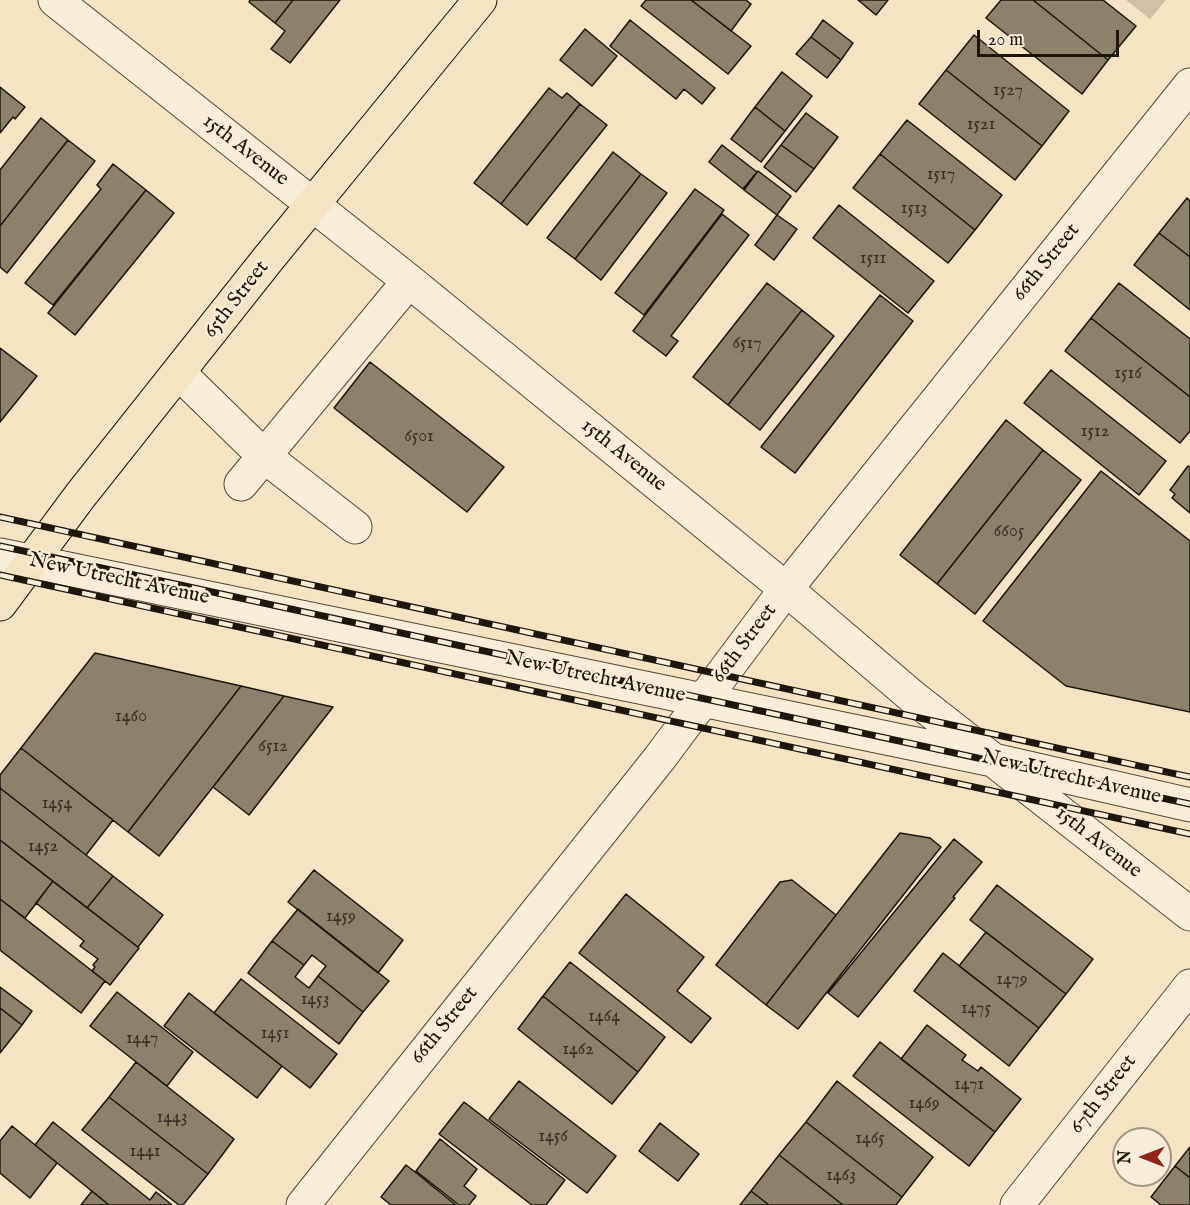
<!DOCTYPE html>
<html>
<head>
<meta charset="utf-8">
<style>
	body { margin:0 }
	#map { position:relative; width:1190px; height:1205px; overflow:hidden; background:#f4e4c4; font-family:"IM FELL English",serif }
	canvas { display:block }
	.north { position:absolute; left:1112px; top:1127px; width:60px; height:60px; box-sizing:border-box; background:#f8edd9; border:2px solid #a09787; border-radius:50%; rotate:270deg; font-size:16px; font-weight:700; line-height:24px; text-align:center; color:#1d160d }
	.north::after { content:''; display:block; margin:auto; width:21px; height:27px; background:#8f2418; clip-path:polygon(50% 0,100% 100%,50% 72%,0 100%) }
	.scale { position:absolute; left:977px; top:30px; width:142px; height:27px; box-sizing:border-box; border:3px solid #1d160d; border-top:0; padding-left:8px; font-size:18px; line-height:21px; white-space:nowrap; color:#1d160d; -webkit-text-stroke:4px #f8edd9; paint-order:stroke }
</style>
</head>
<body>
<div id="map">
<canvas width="1190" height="1205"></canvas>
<div class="north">N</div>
<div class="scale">20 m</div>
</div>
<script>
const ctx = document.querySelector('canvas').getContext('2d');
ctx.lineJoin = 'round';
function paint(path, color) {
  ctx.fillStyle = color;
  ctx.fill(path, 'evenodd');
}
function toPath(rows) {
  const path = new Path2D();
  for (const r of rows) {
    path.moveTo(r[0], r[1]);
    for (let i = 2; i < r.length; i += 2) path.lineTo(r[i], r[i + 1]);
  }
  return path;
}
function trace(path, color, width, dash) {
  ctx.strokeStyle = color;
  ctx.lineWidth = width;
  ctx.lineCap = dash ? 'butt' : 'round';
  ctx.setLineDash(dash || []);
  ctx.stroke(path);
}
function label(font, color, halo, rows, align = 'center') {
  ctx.font = font + ' "IM FELL English",serif';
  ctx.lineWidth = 5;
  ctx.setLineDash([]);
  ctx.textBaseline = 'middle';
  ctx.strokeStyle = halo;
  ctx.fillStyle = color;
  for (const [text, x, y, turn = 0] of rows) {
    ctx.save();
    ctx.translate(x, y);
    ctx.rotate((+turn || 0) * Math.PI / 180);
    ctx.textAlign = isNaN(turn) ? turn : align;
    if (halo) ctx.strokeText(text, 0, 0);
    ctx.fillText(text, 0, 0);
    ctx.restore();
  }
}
paint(toPath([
	[1126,0,1166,0,1150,19]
]), '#cfc1a5');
const building = toPath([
	[250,0,293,0,275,23,249,2,250,0],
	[293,0,340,0,290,63,271,49,285,31,275,23,293,0],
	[646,0,691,0,751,46,728,74,641,6,646,0],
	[691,0,746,0,751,4,731,31,691,0],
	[858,0,888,0,876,15,858,0],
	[1001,0,1033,0,1108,60,1082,94,986,18,1001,0],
	[1033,0,1103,0,1136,26,1108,60,1033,0],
	[630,20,715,88,702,104,684,89,676,99,610,46,630,20],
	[823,20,853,43,841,60,811,37,823,20],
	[585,29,617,56,592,86,560,60,585,29],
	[974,35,1069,111,1042,146,946,70,974,35],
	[811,37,841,60,827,78,796,54,811,37],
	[946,70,1042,146,1015,180,919,104,946,70],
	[782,72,812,96,785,131,755,107,782,72],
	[0,87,25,107,15,119,13,117,0,133,0,87],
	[549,88,562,98,567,93,580,104,501,204,474,183,549,88],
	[580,104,607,125,527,225,501,204,580,104],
	[755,107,785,131,761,162,731,139,755,107],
	[806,113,838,137,814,169,781,145,806,113],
	[41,118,68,140,0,226,0,170,41,118],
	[907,120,1002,195,975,230,880,154,907,120],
	[68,140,95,161,7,273,0,267,0,226,68,140],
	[722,145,757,172,743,189,709,162,722,145],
	[781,145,814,169,796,192,764,167,781,145],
	[613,152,641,174,575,259,547,238,613,152],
	[880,154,975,230,948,263,853,188,880,154],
	[113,164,146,190,53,305,25,283,101,189,97,185,113,164],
	[758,171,791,196,777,215,744,190,758,171],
	[641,174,667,193,601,280,575,259,641,174],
	[695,189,724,210,644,315,615,293,695,189],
	[146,190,174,213,75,335,48,313,146,190],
	[1187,198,1190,201,1190,257,1159,233,1187,198],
	[839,205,934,281,908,313,813,238,839,205],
	[722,214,749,235,671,336,678,341,666,356,633,331,722,214],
	[777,215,797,229,774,260,755,245,777,215],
	[1159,233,1190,257,1190,310,1134,265,1159,233],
	[767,283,802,310,728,405,693,377,767,283],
	[1119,283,1190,339,1190,397,1091,318,1119,283],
	[880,295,913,321,795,473,761,447,880,295],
	[802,310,834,336,760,430,728,405,802,310],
	[1091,318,1190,397,1190,431,1180,443,1065,351,1091,318],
	[0,348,37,376,0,422,0,348],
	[370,362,504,467,467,512,334,408,370,362],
	[1051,370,1166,461,1139,495,1024,403,1051,370],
	[1006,420,1043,450,937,584,900,555,1006,420],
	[1043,450,1081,480,975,614,937,584,1043,450],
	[1188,466,1190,467,1190,513,1172,498,1175,494,1170,490,1188,466],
	[1101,471,1190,541,1190,712,1066,686,983,621,1101,471],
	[95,653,241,686,128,832,21,748,95,653],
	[241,686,284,696,159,856,128,832,241,686],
	[284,696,333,707,249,815,213,787,284,696],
	[21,748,113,820,86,855,0,788,0,775,21,748],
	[0,788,113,876,87,908,0,840,0,788],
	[900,833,930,838,941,847,798,1029,766,1005,900,833],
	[954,839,982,862,953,897,955,898,858,1017,828,993,954,839],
	[0,840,53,881,25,918,0,899,0,840],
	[314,870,403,940,378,973,288,902,314,870],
	[113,876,163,915,138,947,87,908,113,876],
	[792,880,836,915,766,1005,716,965,780,882,792,880],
	[53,881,139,948,110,985,92,971,95,967,93,965,98,959,80,946,84,941,36,903,53,881],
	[997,885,1093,959,1066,994,970,920,997,885],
	[626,894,704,957,677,991,711,1018,691,1043,579,953,626,894],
	[0,899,105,981,81,1013,0,950,0,899],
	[298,909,389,981,363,1012,318,976,326,966,312,955,304,965,272,941,298,909],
	[986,932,1066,994,1039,1028,959,966,986,932],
	[272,941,304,965,295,977,309,988,318,976,363,1012,339,1044,248,973,272,941],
	[943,953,1039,1028,1009,1066,914,991,943,953],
	[570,962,665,1037,638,1072,543,996,570,962],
	[241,979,337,1054,310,1088,214,1013,241,979],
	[0,987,32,1011,22,1025,0,1008,0,987],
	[117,992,193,1052,167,1086,90,1026,117,992],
	[189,993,282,1066,257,1098,164,1026,189,993],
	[543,996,638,1072,612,1104,518,1029,543,996],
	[0,1008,22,1025,0,1053,0,1008],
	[927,1025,966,1055,962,1060,978,1071,981,1067,1021,1099,995,1132,901,1059,927,1025],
	[880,1042,995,1132,969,1166,853,1076,880,1042],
	[136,1062,234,1139,208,1174,109,1097,136,1062],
	[519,1081,616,1156,587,1193,489,1119,519,1081],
	[837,1081,933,1157,902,1197,806,1122,837,1081],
	[109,1097,208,1174,183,1205,179,1205,82,1130,109,1097],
	[464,1102,565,1180,546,1205,532,1205,439,1134,464,1102],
	[53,1122,150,1200,156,1192,172,1205,109,1205,35,1145,53,1122],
	[806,1122,902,1197,896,1205,843,1205,779,1155,806,1122],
	[660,1123,699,1154,678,1181,639,1151,660,1123],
	[12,1126,57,1163,30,1198,0,1173,0,1141,12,1126],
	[440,1139,477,1169,464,1186,476,1196,469,1205,459,1205,416,1171,440,1139],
	[1190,1147,1190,1178,1175,1166,1190,1147],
	[779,1155,843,1205,769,1205,751,1191,779,1155],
	[406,1165,415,1172,456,1205,391,1205,381,1197,406,1165],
	[1175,1166,1190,1178,1190,1205,1161,1205,1151,1197,1175,1166],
	[92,1191,109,1205,81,1205,92,1191],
	[751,1191,769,1205,740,1205,751,1191]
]);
paint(building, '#8d816c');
trace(building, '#1d160d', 1.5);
const minor = toPath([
	[55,0,409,281,786,589,914,698,1190,914],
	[179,373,264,456,355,527],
	[241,484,409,281],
	[0,555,993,760,1190,805],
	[303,1205,659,759,786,589,1190,85],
	[1017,1205,1190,986]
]);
const major = toPath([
	[0,604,80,496,268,259,480,0]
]);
trace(minor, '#534a3b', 35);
trace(major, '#1d160d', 35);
trace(minor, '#f8edd9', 33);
trace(major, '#f4e4c4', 33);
const rail = toPath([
	[0,517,1190,777],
	[0,546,1190,804],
	[0,575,1190,834]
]);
trace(rail, '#1d160d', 7);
trace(rail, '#f8edd9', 4.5, [14]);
label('18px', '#393125', null, [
	["1527",1008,91],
	["1521",981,125],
	["1517",941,175],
	["1513",914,209],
	["1511",873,259],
	["6517",747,344],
	["1516",1128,374],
	["1512",1095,432],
	["6501",419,437],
	["6605",1009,532],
	["1460",131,717],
	["6512",273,747],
	["1454",57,804],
	["1452",43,847],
	["1459",341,917],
	["1479",1012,980],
	["1453",315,1000],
	["1475",976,1009],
	["1464",604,1017],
	["1451",275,1034],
	["1447",142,1039],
	["1462",578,1050],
	["1471",969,1085],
	["1469",924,1104],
	["1443",172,1118],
	["1456",553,1137],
	["1465",870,1139],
	["1441",145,1152],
	["1463",841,1176]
]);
label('21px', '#1d160d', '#f8edd9', [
	["15th Avenue",245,151,38],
	["66th Street",1047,263,-51],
	["65th Street",237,300,-52],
	["15th Avenue",623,456,39],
	["New Utrecht Avenue",119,580,12],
	["66th Street",745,644,-53],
	["New Utrecht Avenue",595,678,12],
	["New Utrecht Avenue",1071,778,13],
	["15th Avenue",1098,843,38],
	["66th Street",445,1026,-51],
	["67th Street",1104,1095,-52]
]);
</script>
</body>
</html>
